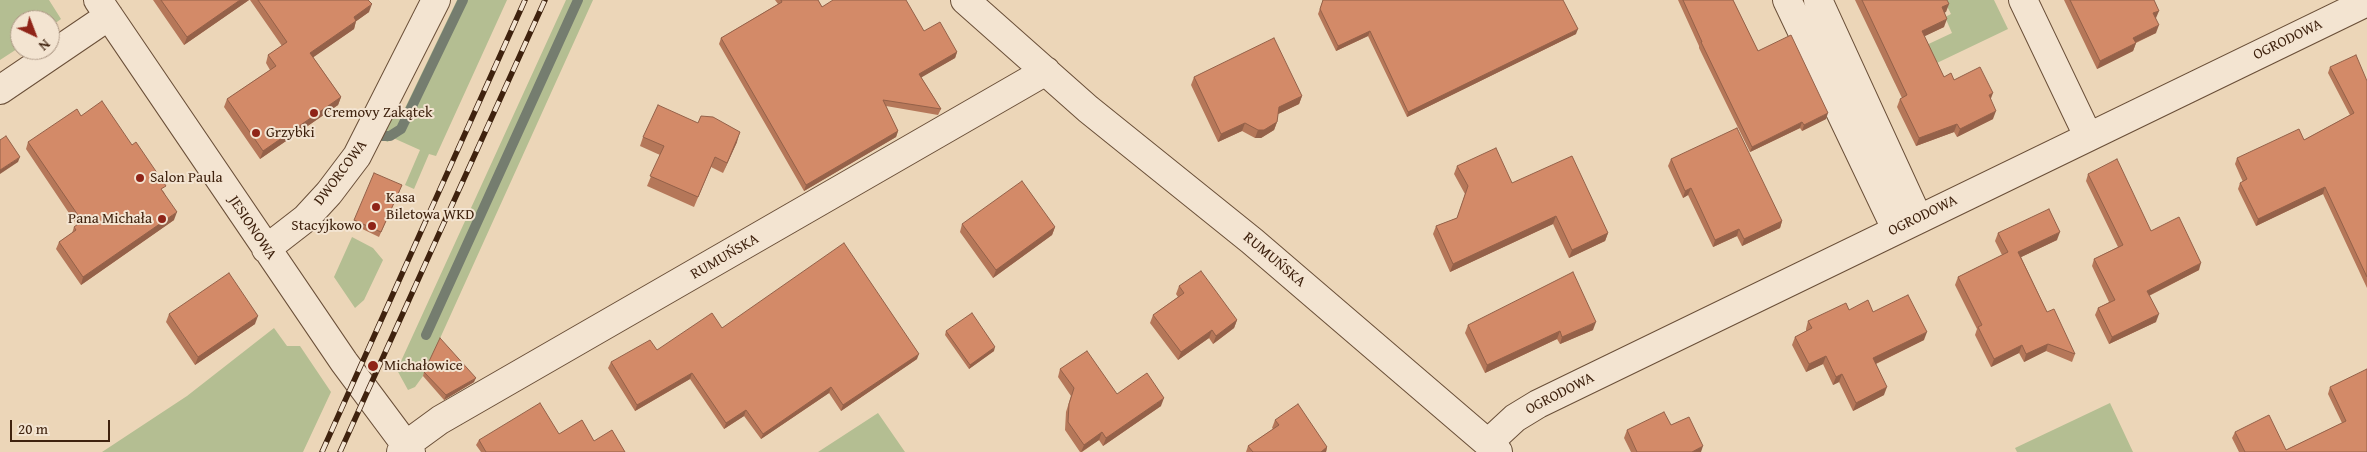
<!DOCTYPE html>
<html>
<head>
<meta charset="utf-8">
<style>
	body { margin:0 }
	#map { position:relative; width:2367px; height:452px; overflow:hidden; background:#ecd6b8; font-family:"Gentium Book Plus",serif }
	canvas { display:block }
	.north { position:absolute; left:10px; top:10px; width:50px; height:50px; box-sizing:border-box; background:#f3e4d1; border:1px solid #ab9683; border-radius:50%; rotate:137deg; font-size:14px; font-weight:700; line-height:20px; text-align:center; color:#3f220e }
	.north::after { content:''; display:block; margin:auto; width:18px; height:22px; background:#8f2418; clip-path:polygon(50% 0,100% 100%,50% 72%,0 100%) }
	.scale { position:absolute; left:10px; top:420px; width:100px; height:22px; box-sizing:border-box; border:2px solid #3f220e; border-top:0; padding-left:6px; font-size:15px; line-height:18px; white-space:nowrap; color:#3f220e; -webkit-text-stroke:4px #f3e4d1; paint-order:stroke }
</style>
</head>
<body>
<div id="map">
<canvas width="2367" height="452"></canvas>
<div class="north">N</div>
<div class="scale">20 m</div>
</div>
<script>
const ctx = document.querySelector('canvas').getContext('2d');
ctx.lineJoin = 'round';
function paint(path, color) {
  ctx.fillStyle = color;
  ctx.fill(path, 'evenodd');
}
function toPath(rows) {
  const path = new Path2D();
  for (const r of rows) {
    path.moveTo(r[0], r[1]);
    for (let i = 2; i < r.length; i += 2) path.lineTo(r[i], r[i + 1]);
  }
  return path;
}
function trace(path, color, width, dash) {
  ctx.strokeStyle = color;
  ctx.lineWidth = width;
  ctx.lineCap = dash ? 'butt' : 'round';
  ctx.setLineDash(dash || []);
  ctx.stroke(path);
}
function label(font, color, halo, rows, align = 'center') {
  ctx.font = font + ' "Gentium Book Plus",serif';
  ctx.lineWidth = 4;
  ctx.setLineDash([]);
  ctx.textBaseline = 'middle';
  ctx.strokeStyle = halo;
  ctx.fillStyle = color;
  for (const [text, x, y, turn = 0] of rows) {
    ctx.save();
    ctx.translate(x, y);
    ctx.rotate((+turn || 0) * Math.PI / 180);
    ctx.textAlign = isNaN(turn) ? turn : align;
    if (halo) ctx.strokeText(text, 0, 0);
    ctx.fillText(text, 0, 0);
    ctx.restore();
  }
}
paint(toPath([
	[0,0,49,0,61,19,50,27,50,20,20,20,20,47,0,60],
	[457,0,507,0,436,156,429,154,414,189,405,185,420,150,391,137,388,142,380,139,389,121,405,108],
	[566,0,593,0,423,376,415,387,408,390,397,370],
	[1944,0,1994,0,2008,29,1895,83,1886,64,1952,33,1945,17,1951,14],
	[352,237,373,248,383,260,364,300,355,308,334,277],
	[274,328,287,346,300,346,331,392,303,452,102,452,187,396],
	[2110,403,2133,452,2017,452,2015,448],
	[878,413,905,452,818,452]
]), '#b4be92');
trace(toPath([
	[382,136,390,136,401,129,463,0],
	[426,335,578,0]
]), '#757d6f', 10);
const minor = toPath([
	[98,0,344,362,411,452],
	[965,0,1088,109,1252,241,1498,452],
	[1787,0,1896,229],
	[1818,0,1918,218],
	[2023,0,2088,136],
	[0,90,109,16],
	[266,249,306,218,329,193,357,156,436,0],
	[1488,443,1515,418,1538,404,2367,2],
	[401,452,414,439,440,420,1046,71]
]);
trace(minor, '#6a4f38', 30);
trace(minor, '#f3e4d1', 28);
const rail = toPath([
	[322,452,525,0],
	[340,452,545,0]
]);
trace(rail, '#3f220e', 5.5);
trace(rail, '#f3e4d1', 4, [11]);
paint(toPath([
	[153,0,249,0,184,45],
	[250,0,368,0,369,12,356,21,354,29,313,57,341,97,338,105,260,159,224,107,227,99,270,70,266,63,268,55,282,46],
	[775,0,818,0,822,7,924,31,957,52,955,58,921,77,941,109,938,115,886,106,898,131,896,137,804,191,719,44,721,38,778,4],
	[1323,0,1576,34,1407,117,1368,36,1336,51,1318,14],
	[1678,0,1733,0,1758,51,1826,119,1802,131,1800,128,1750,152,1699,48,1699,46],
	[1855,0,1947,0,1946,12,1945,12,1944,27,1924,36,1944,77,1954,80,1991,100,1993,119,1957,137,1954,132,1916,146,1897,107,1900,99,1902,98],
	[2064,0,2154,0,2156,18,2156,33,2136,43,2133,51,2097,69],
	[2330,67,2367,81,2367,288,2323,194,2256,226,2238,189,2240,183,2243,182,2235,164,2237,158,2304,140,2350,115,2328,73],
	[1194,77,1302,96,1299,104,1278,114,1277,122,1274,130,1261,138,1255,138,1242,131,1218,142,1191,85],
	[81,116,164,192,174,220,81,285,56,249,59,242,72,233,74,227,77,225,26,149,28,142],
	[643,137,737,142,723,173,711,167,694,207,647,186,660,155,640,146],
	[1671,159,1782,221,1780,228,1742,246,1737,236,1713,247,1688,195,1683,198,1668,166],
	[1457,166,1512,183,1608,233,1605,241,1569,258,1553,224,1450,272,1433,234,1436,226,1457,218,1465,194,1454,174],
	[2088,174,2151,231,2199,270,2149,296,2156,322,2109,344,2095,315,2098,308,2109,302,2092,266,2094,259,2118,247,2086,181],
	[400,190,379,237,352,224,354,220],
	[962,224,1055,227,1052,235,993,278,960,232],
	[1998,233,2057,240,2021,257,2047,312,2075,354,2072,362,2046,351,2024,362,2019,353,1991,367,1975,335,1977,329,1955,285,1958,277,2002,255,1995,241],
	[1179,286,1237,320,1234,328,1213,344,1209,338,1178,360,1150,323,1153,315,1178,297,1176,294],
	[1849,310,1873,312,1924,340,1876,364,1884,395,1853,411,1839,382,1833,385,1823,364,1806,372,1792,345,1795,337,1806,331,1806,329,1808,321],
	[169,314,255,324,195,365,166,322],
	[1468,325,1593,330,1560,344,1557,339,1485,373,1465,333],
	[722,328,917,359,841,411,829,393,761,439,744,416,724,429,690,379,635,411,608,368,611,362,657,350],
	[946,331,994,351,969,369,945,335],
	[1060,369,1117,394,1161,406,1103,446,1099,440,1082,452,1080,452,1065,430,1066,412,1071,396,1058,377],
	[424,372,474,382,444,400,423,376],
	[2330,387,2367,452,2239,452,2232,438,2235,432,2286,450,2342,423,2328,394],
	[1275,420,1327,447,1326,452,1246,452,1248,446,1273,429,1272,428],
	[1671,425,1701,452,1631,452,1624,438,1627,430],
	[559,434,594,441,625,452,481,452,476,445,479,440]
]), '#b57759');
paint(toPath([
	[240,0,249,0,184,45,187,37],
	[372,4,369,12,351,25,354,17],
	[1949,4,1946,12,1939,15,1942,7],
	[2159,11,2156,18,2150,21,2153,13],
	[1947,19,1944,27,1919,39,1922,31],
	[356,21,354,29,308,61,310,53],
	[2159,25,2156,33,2130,45,2133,38],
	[1578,29,1576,34,1407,117,1408,112],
	[1370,31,1368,36,1336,51,1338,46],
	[2136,43,2133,51,2097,69,2100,61],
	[957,52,955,58,917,80,919,74],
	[1993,93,1990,101,1989,95],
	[1302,96,1299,104,1276,115,1279,107],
	[341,97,338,105,260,159,263,151],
	[1996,111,1993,119,1957,137,1960,129],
	[1828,113,1826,119,1802,131,1804,125],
	[1277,122,1274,130,1261,138,1255,138,1258,130],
	[1802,122,1800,128,1750,152,1752,147],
	[1245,123,1242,131,1218,142,1221,134],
	[1957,124,1954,132,1916,146,1919,138],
	[898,131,896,137,804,191,806,185],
	[740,132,737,142,723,173,727,163],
	[20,157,18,162,0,174,0,170],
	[2325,187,2323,194,2256,226,2258,219],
	[1691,188,1688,195,1683,198,1685,191],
	[177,212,174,220,81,285,83,277],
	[1556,216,1553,224,1450,272,1453,264],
	[1782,221,1780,228,1742,246,1744,239],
	[1055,227,1052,235,993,278,996,270],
	[1739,229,1737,236,1713,247,1715,240],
	[2060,232,2057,240,2015,260,2018,252],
	[1608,233,1605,241,1569,258,1572,250],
	[2201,263,2199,270,2144,298,2147,291],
	[2159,314,2156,322,2109,344,2112,337],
	[258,316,255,324,195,365,198,357],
	[1237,320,1234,328,1213,344,1216,336],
	[1596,322,1593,330,1560,344,1562,337],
	[1212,330,1209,338,1178,360,1181,352],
	[1560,331,1557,339,1485,373,1487,365],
	[1927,332,1924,340,1871,366,1873,358],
	[2048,344,2046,351,2024,362,2026,354],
	[2022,345,2019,353,1991,367,1994,359],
	[995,347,994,351,969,369,970,365],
	[919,354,917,359,841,411,843,405],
	[1826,356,1823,364,1806,372,1809,364],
	[692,373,690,379,635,411,637,405],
	[1842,374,1839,382,1833,385,1836,377],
	[476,378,474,382,444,400,446,395],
	[831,387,829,393,761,439,763,434],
	[1887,387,1884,395,1853,411,1856,403],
	[1164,398,1161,406,1103,446,1106,438],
	[746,410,744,416,724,429,726,423],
	[1102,432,1099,440,1081,452,1084,445],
	[1703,446,1701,452,1692,452],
	[1327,447,1326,452,1321,452]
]), '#946149');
const building = toPath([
	[161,0,240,0,187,37,161,0],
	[258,0,368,0,372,4,354,17,356,21,310,53,341,97,263,151,227,99,276,66,268,55,287,42,258,0],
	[781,0,818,0,822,7,833,0,906,0,924,31,940,22,957,52,919,74,941,109,883,100,898,131,806,185,721,38,782,2,781,0],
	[1323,0,1563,0,1578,29,1408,112,1370,31,1338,46,1320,9,1323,0],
	[1683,0,1733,0,1758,51,1791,35,1828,113,1804,125,1802,122,1752,147,1701,42,1702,42,1683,0],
	[1862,0,1947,0,1949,4,1942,7,1947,19,1922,31,1944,77,1951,73,1954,80,1980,67,1993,93,1989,95,1996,111,1960,129,1957,124,1919,138,1900,99,1907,95,1862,0],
	[2070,0,2154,0,2159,11,2153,13,2159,25,2133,38,2136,43,2100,61,2070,0],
	[1274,38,1302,96,1279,107,1277,122,1264,130,1258,130,1245,123,1221,134,1194,77,1274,38],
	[2356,55,2367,81,2367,277,2325,187,2258,219,2240,183,2247,179,2237,158,2299,129,2304,140,2354,113,2330,67,2356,55],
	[102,101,132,145,136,142,166,186,161,189,177,212,83,277,59,242,76,230,74,227,82,221,28,142,77,109,81,116,102,101],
	[658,105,698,123,701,116,713,117,740,132,727,163,715,157,698,197,650,176,664,146,643,137,658,105],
	[1737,128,1782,221,1744,239,1739,229,1715,240,1691,188,1685,191,1671,159,1737,128],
	[6,136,20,157,0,170,0,140,6,136],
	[1496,148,1512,183,1572,156,1608,233,1572,250,1556,216,1453,264,1436,226,1457,218,1468,186,1457,166,1496,148],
	[2117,159,2151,231,2179,217,2201,263,2147,291,2159,314,2112,337,2098,308,2115,300,2094,259,2123,245,2088,174,2117,159],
	[374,173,402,185,381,232,354,220,374,173],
	[1022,181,1055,227,996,270,962,224,1022,181],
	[2049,209,2060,232,2018,252,2047,312,2054,309,2075,354,2048,344,2026,354,2022,345,1994,359,1978,327,1982,325,1958,277,2008,252,1998,233,2049,209],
	[844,243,919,354,843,405,831,387,763,434,746,410,726,423,692,373,637,405,611,362,650,340,657,350,712,313,722,328,844,243],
	[1201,271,1237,320,1216,336,1212,330,1181,352,1153,315,1184,293,1179,286,1201,271],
	[1573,272,1596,322,1562,337,1560,331,1487,365,1468,325,1573,272],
	[229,273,258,316,198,357,169,314,229,273],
	[1908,295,1927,332,1873,358,1887,387,1856,403,1842,374,1836,377,1826,356,1809,364,1795,337,1812,328,1808,321,1846,303,1849,310,1868,300,1873,312,1908,295],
	[972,313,995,347,970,365,946,331,972,313],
	[440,338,476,378,446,395,424,372,440,338],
	[1087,351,1117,394,1147,373,1164,398,1106,438,1102,432,1084,445,1068,422,1069,404,1074,388,1060,369,1087,351],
	[2367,369,2367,452,2245,452,2235,432,2269,415,2286,450,2346,421,2330,387,2367,369],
	[540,403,559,434,582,420,594,441,612,430,625,452,486,452,479,440,540,403],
	[1298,404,1327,447,1321,452,1253,452,1248,446,1279,425,1275,420,1298,404],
	[1664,412,1671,425,1689,417,1703,446,1692,452,1637,452,1627,430,1664,412]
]);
paint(building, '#d38a68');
trace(building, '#946149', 1);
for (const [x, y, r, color] of [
	[314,113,5,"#8f2418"],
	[256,133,5,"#8f2418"],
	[140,178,5,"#8f2418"],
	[376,207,5,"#8f2418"],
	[162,219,5,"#8f2418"],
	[372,226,5,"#8f2418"],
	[373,366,6,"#8f2418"]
]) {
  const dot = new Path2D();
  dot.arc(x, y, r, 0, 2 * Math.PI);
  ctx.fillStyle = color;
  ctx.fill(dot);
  trace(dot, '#f3e4d1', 2);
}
label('15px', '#3f220e', '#f3e4d1', [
	["OGRODOWA",2288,40,-26],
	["DWORCOWA",341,173,-53],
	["OGRODOWA",1923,216,-26],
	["JESIONOWA",252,228,56],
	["RUMUŃSKA",725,257,-30],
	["RUMUŃSKA",1274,260,40],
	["OGRODOWA",1560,394,-27]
]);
label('15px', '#3f220e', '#f3e4d1', [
	["Cremovy Zakątek",324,113],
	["Grzybki",266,133],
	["Salon Paula",150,178],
	["Kasa",386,198],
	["Biletowa WKD",386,215],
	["Pana Michała",152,219,"right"],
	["Stacyjkowo",362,226,"right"],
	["Michałowice",384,366]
], 'left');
</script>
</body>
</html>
